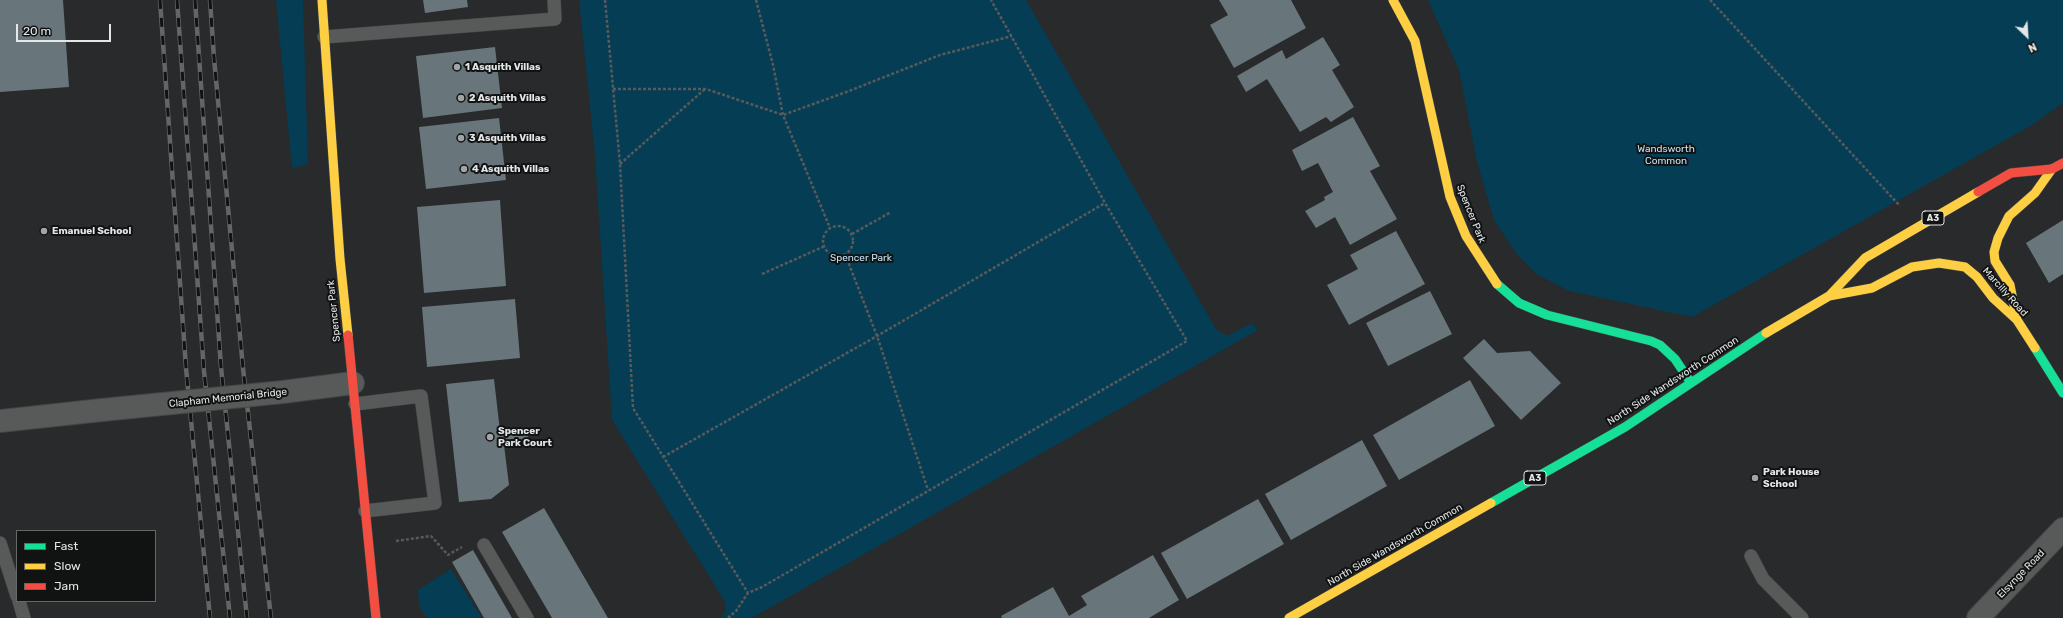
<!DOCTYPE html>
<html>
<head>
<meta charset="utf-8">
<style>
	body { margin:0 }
	#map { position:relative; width:2063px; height:618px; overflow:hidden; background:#282a2b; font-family:Rubik,sans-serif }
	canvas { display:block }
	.legend { position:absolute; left:16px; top:530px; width:140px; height:72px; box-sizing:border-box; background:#111313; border:1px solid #656768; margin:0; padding:5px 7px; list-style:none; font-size:12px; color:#e4e6e7 }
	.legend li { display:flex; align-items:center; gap:8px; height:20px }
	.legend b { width:20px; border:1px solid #656768 }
	.north { position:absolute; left:2007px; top:16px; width:40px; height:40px; -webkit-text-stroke:3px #111313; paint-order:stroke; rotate:155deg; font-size:11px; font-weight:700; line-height:16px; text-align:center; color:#e4e6e7 }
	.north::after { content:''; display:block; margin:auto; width:14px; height:18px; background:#e4e6e7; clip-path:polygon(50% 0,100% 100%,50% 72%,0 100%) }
	.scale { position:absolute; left:16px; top:24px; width:95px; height:18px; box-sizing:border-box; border:2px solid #e4e6e7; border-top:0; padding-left:5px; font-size:12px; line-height:14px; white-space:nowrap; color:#e4e6e7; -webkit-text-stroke:3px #111313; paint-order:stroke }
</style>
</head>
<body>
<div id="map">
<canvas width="2063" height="618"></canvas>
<ul class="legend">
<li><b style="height:5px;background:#16e098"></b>Fast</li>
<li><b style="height:5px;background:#ffcf43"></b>Slow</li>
<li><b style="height:5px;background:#f24e42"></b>Jam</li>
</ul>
<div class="north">N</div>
<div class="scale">20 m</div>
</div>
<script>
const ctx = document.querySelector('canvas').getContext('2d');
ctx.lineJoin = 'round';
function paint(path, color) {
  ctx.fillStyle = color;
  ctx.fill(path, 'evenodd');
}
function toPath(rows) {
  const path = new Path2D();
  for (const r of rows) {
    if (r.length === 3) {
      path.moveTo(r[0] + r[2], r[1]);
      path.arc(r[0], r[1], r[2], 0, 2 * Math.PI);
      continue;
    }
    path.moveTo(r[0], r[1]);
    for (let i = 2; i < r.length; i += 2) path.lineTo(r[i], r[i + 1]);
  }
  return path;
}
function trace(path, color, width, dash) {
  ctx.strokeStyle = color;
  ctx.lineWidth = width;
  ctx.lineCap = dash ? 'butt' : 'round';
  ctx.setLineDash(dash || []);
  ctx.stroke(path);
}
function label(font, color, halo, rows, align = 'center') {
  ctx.font = font + ' Rubik,sans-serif';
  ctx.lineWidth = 4;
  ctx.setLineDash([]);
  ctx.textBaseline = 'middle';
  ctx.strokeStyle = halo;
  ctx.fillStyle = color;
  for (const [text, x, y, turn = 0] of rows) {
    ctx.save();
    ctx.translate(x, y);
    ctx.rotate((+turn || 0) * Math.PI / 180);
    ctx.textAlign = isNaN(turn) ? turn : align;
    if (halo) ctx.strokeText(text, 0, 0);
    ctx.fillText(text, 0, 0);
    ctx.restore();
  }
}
paint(toPath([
	[276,0,303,0,308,164,292,168],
	[579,0,1026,0,1216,329,1227,336,1252,323,1258,330,752,618,719,618,723,616,726,608,725,602,612,420,595,155],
	[1428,0,2063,0,2063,103,2032,125,1692,317,1569,291,1536,274,1516,253,1494,220,1477,162,1459,70],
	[451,569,482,618,427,618,419,607,418,590]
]), '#053d54');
paint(toPath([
	[0,0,63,0,69,87,0,92],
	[423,0,467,0,468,7,425,13],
	[1219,0,1291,0,1306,28,1234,68,1210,25,1228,15],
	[1323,37,1340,65,1332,70,1354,107,1331,122,1326,117,1300,132,1267,79,1246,92,1237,76,1282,50,1286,59],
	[495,47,502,108,423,118,416,56],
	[1353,117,1380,166,1370,171,1397,219,1350,245,1335,217,1316,228,1305,211,1325,200,1324,197,1333,192,1318,163,1302,171,1292,150],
	[499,118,506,180,426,189,419,127],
	[500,200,506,286,424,293,417,207],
	[2063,220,2063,274,2049,283,2026,243],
	[1396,231,1425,284,1349,325,1327,285,1358,269,1350,255],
	[1430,291,1452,334,1388,366,1366,323],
	[515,299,520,358,427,367,422,307],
	[1484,339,1497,353,1530,351,1561,383,1521,420,1463,358],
	[494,379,500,431,527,428,529,442,504,445,509,485,491,499,459,502,446,384],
	[1470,380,1495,426,1399,480,1373,435],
	[1362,440,1387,486,1291,540,1265,494],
	[1258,499,1284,544,1187,599,1161,553],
	[544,508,608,618,552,618,502,532],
	[473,550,512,618,484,618,452,562],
	[1153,555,1179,600,1149,618,1002,618,1001,616,1053,587,1069,616,1087,605,1081,596]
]), '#68757b');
const lane = toPath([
	[324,37,555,19,554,0],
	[355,404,421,396,435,503,365,511],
	[0,543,17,596],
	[484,545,527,618],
	[1751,556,1763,579,1802,618],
	[19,601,24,618]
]);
const street = toPath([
	[283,392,353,383],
	[0,421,102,410],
	[1978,618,2063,529]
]);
const fast = toPath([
	[1497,284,1519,303,1547,315,1651,341,1660,345,1675,359,1691,383],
	[2035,348,2063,393],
	[1491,503,1625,427,1766,333]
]);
const slow = toPath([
	[322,0,340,259,348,335],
	[1393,0,1415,41,1450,197,1466,236,1497,284],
	[1829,296,1872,288,1912,267,1939,263,1965,267,1977,277,1993,298,2017,320,2035,348],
	[2017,320,2010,285,1995,261,1994,252,1998,238,2009,216,2035,193,2052,169],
	[1766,333,1829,296,1865,258,1978,192],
	[1289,618,1491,503]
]);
const jam = toPath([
	[1978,192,2011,173,2052,169,2063,163],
	[348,335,376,618]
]);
trace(lane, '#434546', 14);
trace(street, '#434546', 24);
trace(fast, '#434546', 10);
trace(slow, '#434546', 10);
trace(jam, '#434546', 10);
trace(toPath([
	[605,0,620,164,633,408,748,593],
	[756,0,773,65,783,115,830,228],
	[1710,0,1900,206],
	[613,89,706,89,783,115,849,91,940,55,1012,36],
	[620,164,705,89],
	[838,241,15],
	[852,234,891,212],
	[845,254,877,336,928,490],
	[762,274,825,246],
	[663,457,877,336,1105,203],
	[396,541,431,536,448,555,462,547],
	[728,618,736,611,748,593,762,587,1187,341,1105,203,991,0]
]), '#595a5b', 2.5, [3, 2]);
trace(lane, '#585959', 13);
trace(street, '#585959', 22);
trace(fast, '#16e098', 9);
trace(slow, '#ffcf43', 9);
trace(jam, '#f24e42', 9);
const rail = toPath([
	[160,0,186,368,210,618],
	[177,0,204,371,230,618],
	[195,0,221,367,247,618],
	[210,0,214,58,243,368,271,618]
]);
trace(rail, '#646666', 4.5);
trace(rail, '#111313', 3, [9]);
const streetBridge = toPath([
	[102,410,283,392]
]);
trace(streetBridge, '#434546', 24, []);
trace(streetBridge, '#585959', 22);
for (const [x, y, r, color] of [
	[457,67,4,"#a2a4a5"],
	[461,98,4,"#a2a4a5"],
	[461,138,4,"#a2a4a5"],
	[464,169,4,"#a2a4a5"],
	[44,231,4,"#a2a4a5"],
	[490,437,4,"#a2a4a5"],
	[1755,478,4,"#a2a4a5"]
]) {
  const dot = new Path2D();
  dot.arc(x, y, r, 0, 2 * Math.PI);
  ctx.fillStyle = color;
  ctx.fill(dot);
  trace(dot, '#111313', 1.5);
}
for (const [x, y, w] of [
	[1933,218,22],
	[1535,478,22]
]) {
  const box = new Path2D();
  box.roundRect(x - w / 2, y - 7, w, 14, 3);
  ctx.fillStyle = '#111313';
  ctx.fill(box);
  trace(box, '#e4e6e7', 1);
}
label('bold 9px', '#e4e6e7', null, [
	["A3",1933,218],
	["A3",1535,478]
]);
label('bold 10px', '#e4e6e7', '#111313', [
	["1 Asquith Villas",465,67],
	["2 Asquith Villas",469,98],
	["3 Asquith Villas",469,138],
	["4 Asquith Villas",472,169],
	["Emanuel School",52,231],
	["Spencer",498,431],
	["Park Court",498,443],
	["Park House",1763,472],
	["School",1763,484]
], 'left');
label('10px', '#c2e2f4', '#111313', [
	["Wandsworth",1666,149],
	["Common",1666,161],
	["Spencer Park",861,258]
]);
label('10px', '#e4e6e7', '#111313', [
	["Spencer Park",1471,214,68],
	["Marcilly Road",2005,292,48],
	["Spencer Park",334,311,-96],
	["North Side Wandsworth Common",1673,381,-33],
	["Clapham Memorial Bridge",228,398,-6],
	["North Side Wandsworth Common",1395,545,-30],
	["Elsynge Road",2021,574,-46]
]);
</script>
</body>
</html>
